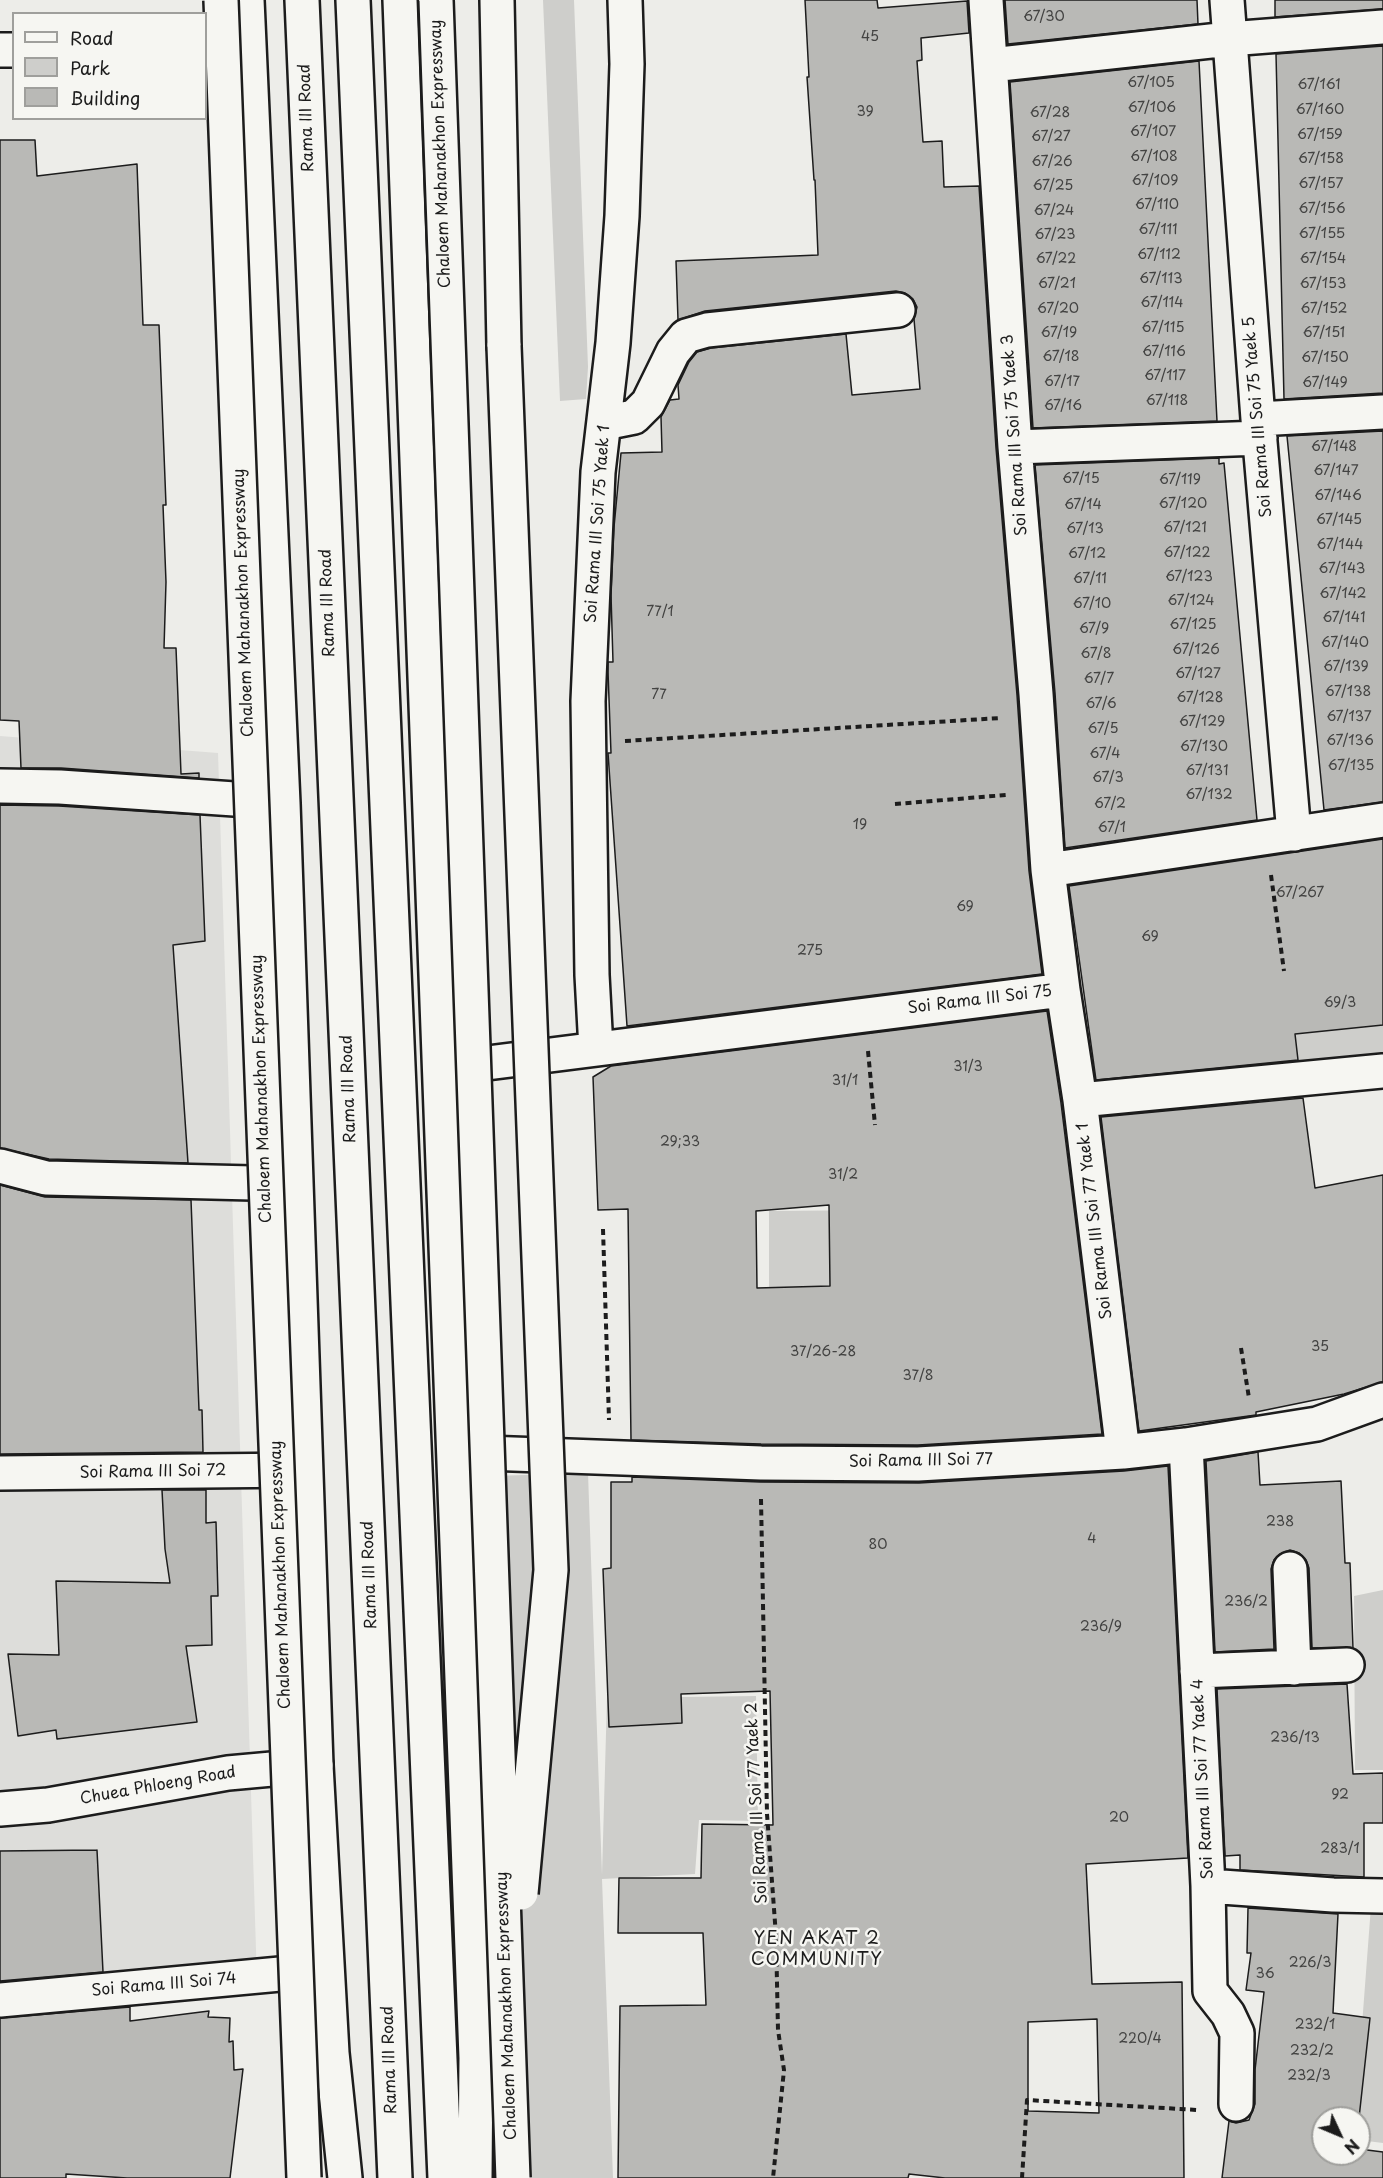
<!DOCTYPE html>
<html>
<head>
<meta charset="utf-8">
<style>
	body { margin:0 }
	#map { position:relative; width:1383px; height:2178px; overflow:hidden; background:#edede9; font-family:"Playpen Sans",sans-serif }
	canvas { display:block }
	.legend { position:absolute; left:12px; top:12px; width:195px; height:108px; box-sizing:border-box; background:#f6f6f2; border:2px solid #9f9f9c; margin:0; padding:8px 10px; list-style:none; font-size:18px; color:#1c1c1c }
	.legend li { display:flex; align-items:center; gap:12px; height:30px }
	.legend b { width:30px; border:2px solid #9f9f9c }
	.north { position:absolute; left:1311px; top:2106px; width:60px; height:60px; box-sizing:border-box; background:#f6f6f2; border:2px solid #9f9f9c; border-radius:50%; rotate:134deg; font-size:16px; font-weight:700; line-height:24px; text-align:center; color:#1c1c1c }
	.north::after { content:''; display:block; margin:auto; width:21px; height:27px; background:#1c1c1c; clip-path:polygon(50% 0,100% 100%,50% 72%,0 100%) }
</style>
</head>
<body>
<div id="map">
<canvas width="1383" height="2178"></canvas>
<ul class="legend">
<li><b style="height:8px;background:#f6f6f2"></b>Road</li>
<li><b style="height:16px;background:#cececb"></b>Park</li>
<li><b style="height:16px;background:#b9b9b6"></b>Building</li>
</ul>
<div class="north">N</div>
</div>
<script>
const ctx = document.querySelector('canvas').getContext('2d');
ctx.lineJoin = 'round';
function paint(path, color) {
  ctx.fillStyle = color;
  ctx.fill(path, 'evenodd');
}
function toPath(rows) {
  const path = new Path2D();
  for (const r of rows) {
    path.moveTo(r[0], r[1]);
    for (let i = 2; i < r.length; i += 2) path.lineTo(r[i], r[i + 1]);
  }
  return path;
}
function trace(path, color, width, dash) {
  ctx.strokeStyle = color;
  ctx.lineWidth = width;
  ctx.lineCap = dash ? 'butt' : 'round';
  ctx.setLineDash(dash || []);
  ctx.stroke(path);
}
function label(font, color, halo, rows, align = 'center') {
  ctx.font = font + ' "Playpen Sans",sans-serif';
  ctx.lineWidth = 5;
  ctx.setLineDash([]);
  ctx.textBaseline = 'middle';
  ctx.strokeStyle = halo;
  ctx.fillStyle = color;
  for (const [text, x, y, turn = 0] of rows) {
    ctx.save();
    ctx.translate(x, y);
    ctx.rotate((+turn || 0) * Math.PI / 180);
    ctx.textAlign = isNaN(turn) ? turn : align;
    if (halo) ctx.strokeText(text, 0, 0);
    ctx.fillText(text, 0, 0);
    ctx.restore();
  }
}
paint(toPath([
	[0,736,218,753,257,1981,0,1994]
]), '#ddddda');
paint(toPath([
	[543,0,574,0,588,367,586,399,560,401],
	[1383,1021,1383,1060,1293,1074,1291,1027],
	[885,1210,887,1373,769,1319,769,1211],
	[588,1473,602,1875,607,1698,756,1696,758,1821,699,1820,695,1874,602,1879,613,2178,500,2178,486,2016,461,1477],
	[1383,1590,1383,1770,1355,1770,1354,1596],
	[1383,1905,1383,2143,1359,2140,1359,2118,1355,2118,1371,1906]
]), '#cececb');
const building = toPath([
	[805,0,877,0,878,8,967,1,969,33,921,38,922,60,917,61,923,142,942,141,944,187,979,186,996,448,1017,695,1029,871,1042,974,627,1026,608,753,611,753,608,672,608,662,613,662,611,595,614,527,621,453,662,452,661,417,670,400,679,399,678,385,689,362,697,352,711,348,846,334,852,395,920,389,914,319,917,307,913,299,905,293,896,291,705,311,678,320,676,261,818,255,815,180,814,180,807,77,809,77,805,0],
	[1005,0,1197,0,1198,24,1008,44,1005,0],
	[1275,0,1383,0,1383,9,1275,17,1275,0],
	[1383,46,1383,393,1284,399,1276,54,1383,46],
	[1199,61,1217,421,1033,428,1010,82,1199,61],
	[0,140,35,140,37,176,137,164,143,325,159,325,166,505,163,505,166,582,164,648,176,648,181,774,199,773,199,778,61,768,21,768,19,721,0,720,0,140],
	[1383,431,1383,802,1324,810,1287,436,1383,431],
	[1219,458,1219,464,1224,463,1257,820,1065,848,1055,693,1035,465,1219,458],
	[0,805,59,806,200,815,205,941,173,945,188,1163,49,1159,0,1148,0,805],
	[1383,839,1383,1025,1295,1034,1298,1060,1096,1080,1069,886,1383,839],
	[1047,1011,1061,1103,1102,1434,918,1445,761,1444,631,1440,628,1209,598,1210,593,1077,611,1066,1047,1011],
	[829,1205,830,1286,757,1288,756,1211,829,1205],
	[1303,1098,1315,1188,1383,1175,1383,1382,1344,1394,1256,1412,1256,1415,1139,1431,1101,1117,1303,1098],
	[0,1185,45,1197,191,1200,199,1410,202,1410,203,1452,0,1454,0,1185],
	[1258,1452,1260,1485,1341,1481,1345,1563,1350,1563,1353,1648,1312,1648,1309,1568,1306,1560,1299,1553,1290,1550,1280,1554,1274,1560,1271,1569,1274,1649,1215,1652,1206,1461,1258,1452],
	[1168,1466,1188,1858,1086,1864,1092,1984,1182,1982,1184,2178,945,2178,909,2174,908,2178,618,2178,620,2006,706,2005,703,1933,618,1933,619,1878,701,1878,702,1824,773,1825,770,1691,681,1694,682,1723,609,1727,603,1569,611,1568,611,1482,632,1482,632,1477,760,1482,919,1483,1124,1471,1168,1466],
	[1097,2019,1099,2113,1028,2111,1028,2022,1097,2019],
	[162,1490,206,1490,206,1523,216,1522,218,1596,211,1596,212,1645,186,1646,197,1722,57,1739,56,1730,18,1736,8,1654,59,1655,56,1581,170,1583,165,1549,162,1490],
	[1347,1684,1353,1774,1383,1773,1383,1823,1364,1823,1364,1877,1240,1870,1240,1855,1225,1856,1217,1689,1347,1684],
	[97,1850,103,1972,0,1981,0,1851,97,1850],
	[1248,1908,1338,1914,1333,2013,1370,2018,1359,2118,1323,2118,1323,2154,1359,2154,1359,2149,1383,2152,1383,2178,1222,2178,1229,2121,1236,2123,1249,2120,1255,2104,1255,2070,1264,1992,1246,1990,1251,1953,1247,1953,1248,1908],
	[130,2007,130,2021,209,2011,208,2017,230,2018,229,2042,233,2041,234,2070,243,2069,230,2178,127,2178,66,2174,66,2178,0,2178,0,2018,130,2007]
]);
paint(building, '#b9b9b6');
trace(building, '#1c1c1c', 1.5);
const minor = toPath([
	[986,0,1015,447,1036,694,1048,870],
	[1227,0,1258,419,1294,834],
	[0,50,14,50],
	[991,65,1229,39,1383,27],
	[1258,419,1383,412],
	[604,423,634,417,648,403,673,352,686,336,707,330,898,310],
	[1015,447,1260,438],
	[0,786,60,787,278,802],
	[1063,990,1080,1100,1123,1452],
	[596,1049,592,975,588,701,598,472,613,343,622,216,627,64,625,0],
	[440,1069,1063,990,1048,870,1383,820],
	[1080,1100,1383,1071],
	[0,1166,46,1178,294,1184],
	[1186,1445,1208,1886,1210,1991,1228,2014,1237,2033,1236,2104],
	[458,1452,761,1463,918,1464,1123,1452,1186,1445,1317,1424,1383,1400],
	[0,1473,304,1470],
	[1290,1569,1294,1668],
	[1197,1671,1347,1665],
	[0,1809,48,1805,228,1773,316,1765],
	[1208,1886,1333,1895,1383,1896],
	[0,2000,323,1970]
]);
const major = toPath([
	[247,0,283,803,316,1765,332,2053,345,2178],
	[302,0,395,2178],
	[353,0,445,2178],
	[400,0,476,2058,475,2178]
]);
const highway = toPath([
	[497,0,504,346]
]);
trace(minor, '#1c1c1c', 38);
trace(major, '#1c1c1c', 38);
trace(highway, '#1c1c1c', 38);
trace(toPath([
	[625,741,1001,718],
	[895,804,1006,795],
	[1271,875,1284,971],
	[868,1051,875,1125],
	[603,1229,609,1420],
	[1241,1348,1249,1398],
	[761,1499,767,1814,776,1936,778,2030,784,2070,773,2178],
	[1022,2178,1027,2100,1197,2110,1197,2107]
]), '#1c1c1c', 4, [6, 4.5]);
trace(minor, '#f6f6f2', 33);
trace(major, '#f6f6f2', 33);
trace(highway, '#f6f6f2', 33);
const highwayBridge = toPath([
	[221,0,304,2178],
	[436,0,513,2178],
	[504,346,551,1570,521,1893]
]);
trace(highwayBridge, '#1c1c1c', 38, []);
trace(highwayBridge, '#f6f6f2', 33);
label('14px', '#434342', null, [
	["67/30",1044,17],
	["45",870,37],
	["67/105",1151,83],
	["67/161",1319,85],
	["67/106",1152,108],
	["67/160",1320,110],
	["39",865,112],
	["67/28",1050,113],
	["67/107",1153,132],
	["67/159",1320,135],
	["67/27",1051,137],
	["67/108",1154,157],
	["67/158",1321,159],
	["67/26",1052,162],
	["67/109",1155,181],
	["67/157",1321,184],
	["67/25",1053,186],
	["67/110",1157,205],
	["67/156",1322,209],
	["67/24",1054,211],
	["67/111",1158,230],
	["67/155",1322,234],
	["67/23",1055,235],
	["67/112",1159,255],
	["67/22",1056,259],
	["67/154",1323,259],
	["67/113",1161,279],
	["67/21",1057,284],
	["67/153",1323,284],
	["67/114",1162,303],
	["67/20",1058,309],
	["67/152",1324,309],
	["67/115",1163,328],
	["67/19",1059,333],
	["67/151",1324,333],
	["67/116",1164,352],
	["67/18",1061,357],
	["67/150",1325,358],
	["67/117",1165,376],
	["67/17",1062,382],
	["67/149",1325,383],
	["67/118",1167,401],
	["67/16",1063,406],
	["67/148",1334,447],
	["67/147",1336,471],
	["67/15",1081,479],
	["67/119",1180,480],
	["67/146",1338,496],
	["67/120",1183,504],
	["67/14",1083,505],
	["67/145",1339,520],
	["67/121",1185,528],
	["67/13",1085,529],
	["67/144",1340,545],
	["67/122",1187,553],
	["67/12",1087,554],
	["67/143",1342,569],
	["67/123",1189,577],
	["67/11",1090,579],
	["67/142",1343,594],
	["67/124",1191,601],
	["67/10",1092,604],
	["77/1",660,612],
	["67/141",1344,618],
	["67/125",1193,625],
	["67/9",1094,629],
	["67/140",1345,643],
	["67/126",1196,650],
	["67/8",1096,654],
	["67/139",1346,667],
	["67/127",1198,674],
	["67/7",1099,679],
	["67/138",1348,692],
	["77",659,695],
	["67/128",1200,698],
	["67/6",1101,704],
	["67/137",1349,717],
	["67/129",1202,722],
	["67/5",1103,729],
	["67/136",1350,741],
	["67/130",1204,747],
	["67/4",1105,754],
	["67/135",1351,766],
	["67/131",1207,771],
	["67/3",1108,778],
	["67/132",1209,795],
	["67/2",1110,804],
	["19",860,825],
	["67/1",1112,828],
	["67/267",1300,893],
	["69",965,907],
	["69",1150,937],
	["275",810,951],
	["69/3",1340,1003],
	["31/3",968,1067],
	["31/1",845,1081],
	["29;33",680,1142],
	["31/2",843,1175],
	["35",1320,1347],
	["37/26-28",823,1352],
	["37/8",918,1376],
	["238",1280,1522],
	["4",1092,1539],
	["80",878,1545],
	["236/2",1246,1602],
	["236/9",1101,1627],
	["236/13",1295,1738],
	["92",1340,1795],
	["20",1119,1818],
	["283/1",1340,1849],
	["226/3",1310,1963],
	["36",1265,1974],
	["232/1",1315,2025],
	["220/4",1140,2039],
	["232/2",1312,2051],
	["232/3",1309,2076]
]);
label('16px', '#1c1c1c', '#f6f6f2', [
	["Rama III Road",307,118,-92],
	["Chaloem Mahanakhon Expressway",441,154,-92],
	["Soi Rama III Soi 75 Yaek 5",1258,417,-95],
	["Soi Rama III Soi 75 Yaek 3",1015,435,-94],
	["Soi Rama III Soi 75 Yaek 1",598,524,-86],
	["Chaloem Mahanakhon Expressway",244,603,-92],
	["Rama III Road",328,603,-92],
	["Soi Rama III Soi 75",980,1000,-7],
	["Chaloem Mahanakhon Expressway",262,1089,-92],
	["Rama III Road",349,1089,-92],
	["Soi Rama III Soi 77 Yaek 1",1095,1221,-97],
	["Soi Rama III Soi 77",921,1461,-1],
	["Soi Rama III Soi 72",153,1472,-1],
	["Chaloem Mahanakhon Expressway",281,1575,-92],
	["Rama III Road",370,1575,-92],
	["Soi Rama III Soi 77 Yaek 4",1203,1779,-93],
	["Chuea Phloeng Road",158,1786,-10],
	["Soi Rama III Soi 77 Yaek 2",757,1803,-93],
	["Soi Rama III Soi 74",164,1985,-5],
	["Chaloem Mahanakhon Expressway",507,2006,-92],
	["Rama III Road",390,2060,-92]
]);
ctx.letterSpacing = '1.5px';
label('18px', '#1c1c1c', '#f6f6f2', [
	["YEN AKAT 2",817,1939],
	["COMMUNITY",817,1960]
]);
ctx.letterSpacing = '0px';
</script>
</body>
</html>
